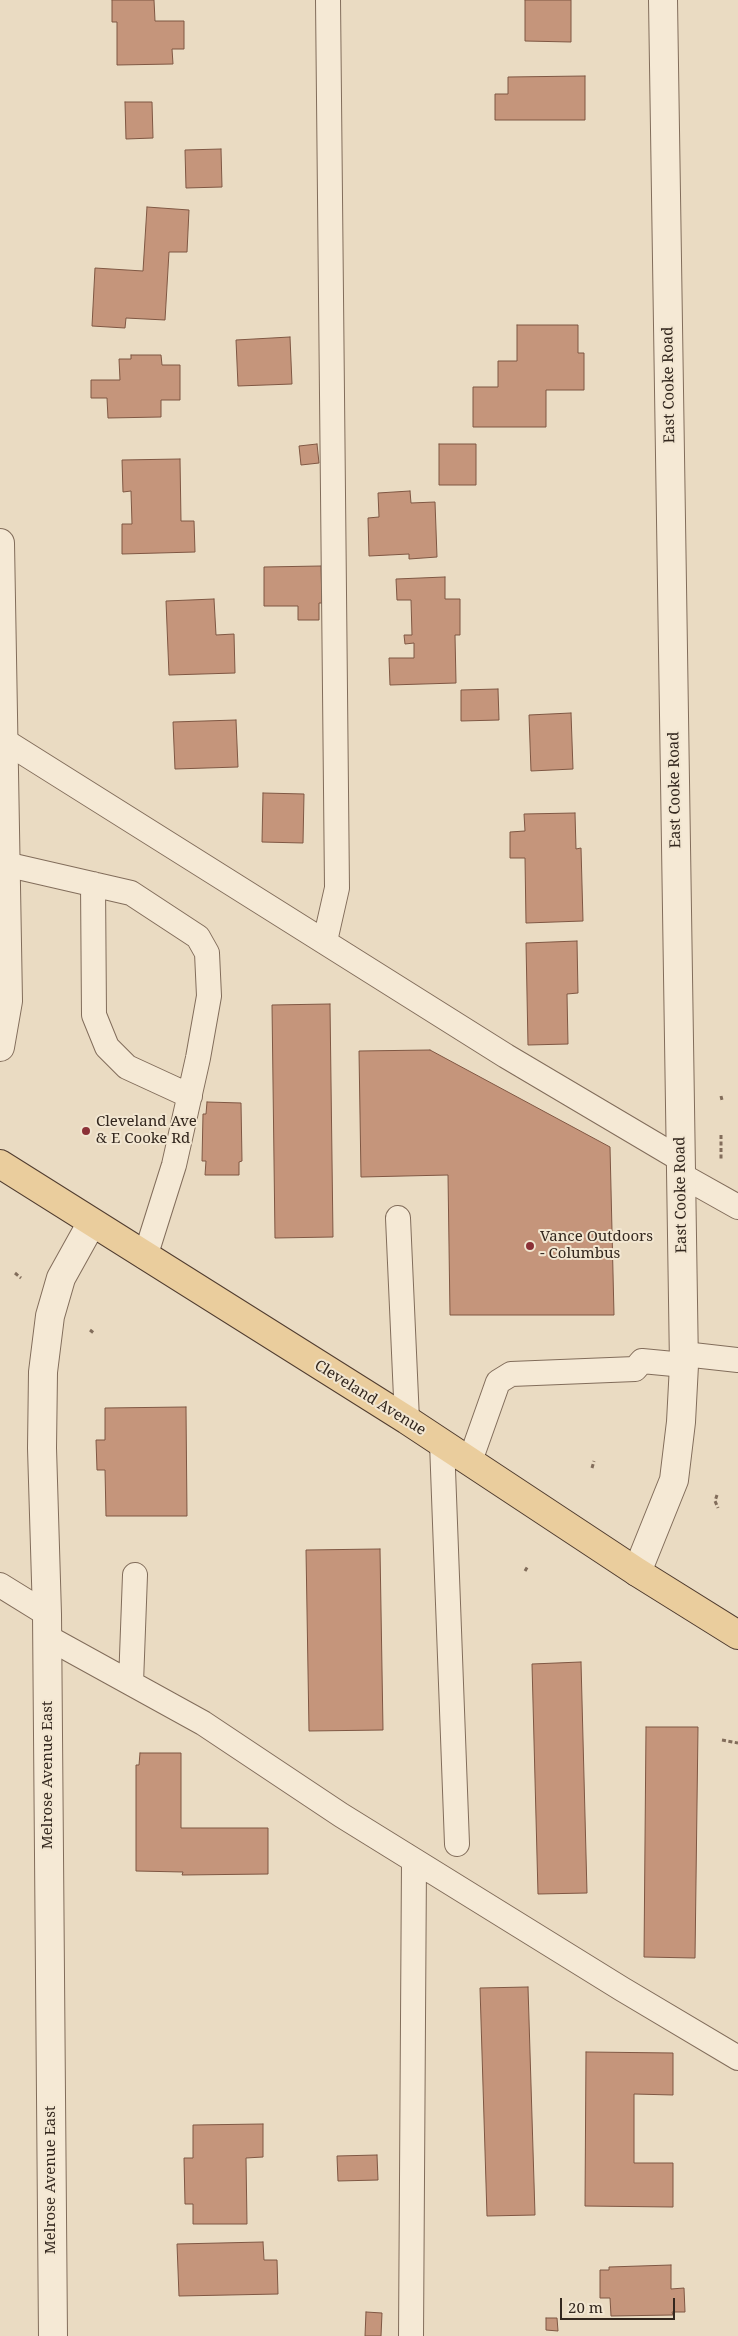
<!DOCTYPE html>
<html>
<head>
<meta charset="utf-8">
<style>
	body { margin:0 }
	#map { position:relative; width:738px; height:2336px; overflow:hidden; background:#eadbc2; font-family:"Noto Serif",serif }
	canvas { display:block }
	.scale { position:absolute; left:560px; top:2298px; width:115px; height:22px; box-sizing:border-box; border:2px solid #33271e; border-top:0; padding-left:6px; font-size:15px; line-height:18px; white-space:nowrap; color:#33271e; -webkit-text-stroke:4px #f2e6d1; paint-order:stroke }
</style>
</head>
<body>
<div id="map">
<canvas width="738" height="2336"></canvas>
<div class="scale">20 m</div>
</div>
<script>
const ctx = document.querySelector('canvas').getContext('2d');
ctx.lineJoin = 'round';
function paint(path, color) {
  ctx.fillStyle = color;
  ctx.fill(path, 'evenodd');
}
function toPath(rows) {
  const path = new Path2D();
  for (const r of rows) {
    path.moveTo(r[0], r[1]);
    for (let i = 2; i < r.length; i += 2) path.lineTo(r[i], r[i + 1]);
  }
  return path;
}
function trace(path, color, width, dash) {
  ctx.strokeStyle = color;
  ctx.lineWidth = width;
  ctx.lineCap = dash ? 'butt' : 'round';
  ctx.setLineDash(dash || []);
  ctx.stroke(path);
}
function label(font, color, halo, rows, align = 'center') {
  ctx.font = font + ' "Noto Serif",serif';
  ctx.lineWidth = 4;
  ctx.setLineDash([]);
  ctx.textBaseline = 'middle';
  ctx.strokeStyle = halo;
  ctx.fillStyle = color;
  for (const [text, x, y, turn = 0] of rows) {
    ctx.save();
    ctx.translate(x, y);
    ctx.rotate((+turn || 0) * Math.PI / 180);
    ctx.textAlign = isNaN(turn) ? turn : align;
    if (halo) ctx.strokeText(text, 0, 0);
    ctx.fillText(text, 0, 0);
    ctx.restore();
  }
}
const building = toPath([
	[112,0,154,0,155,21,184,21,184,49,172,49,173,64,117,65,117,22,112,22,112,0],
	[525,0,571,0,571,42,525,41,525,0],
	[585,76,585,120,495,120,495,94,508,94,508,77,585,76],
	[125,102,152,102,153,138,126,139,125,102],
	[221,149,222,187,186,188,185,150,221,149],
	[147,207,189,210,187,252,169,252,165,320,126,318,125,328,92,326,95,268,143,271,147,207],
	[517,325,578,325,578,353,584,353,584,390,546,390,546,427,473,427,473,387,498,387,498,361,517,361,517,325],
	[290,337,292,384,238,386,236,340,290,337],
	[131,355,161,355,162,365,180,365,180,400,161,400,161,417,108,418,107,398,91,398,91,380,120,380,119,359,131,359,131,355],
	[317,444,319,463,301,465,299,446,317,444],
	[439,444,476,444,476,485,439,485,439,444],
	[180,459,181,521,194,521,195,552,122,554,122,524,132,524,131,491,123,492,122,460,180,459],
	[410,491,411,503,435,502,437,557,409,559,409,554,369,556,368,518,379,517,378,493,410,491],
	[321,566,322,603,319,603,319,620,298,620,298,606,264,606,264,567,321,566],
	[445,577,445,599,460,599,460,635,455,635,456,683,390,685,389,658,414,658,414,643,405,644,404,635,412,635,411,600,397,600,396,579,445,577],
	[214,599,216,635,234,634,235,673,169,675,166,601,214,599],
	[498,689,499,720,461,721,461,690,498,689],
	[571,713,573,769,531,771,529,715,571,713],
	[236,720,238,767,175,769,173,722,236,720],
	[263,793,304,794,303,843,262,842,263,793],
	[575,813,576,849,581,848,583,921,526,923,525,858,510,858,510,832,525,831,524,814,575,813],
	[577,941,578,993,567,994,568,1044,528,1045,526,943,577,941],
	[330,1004,333,1237,275,1238,272,1005,330,1004],
	[430,1050,610,1147,614,1315,450,1315,448,1175,361,1177,359,1051,430,1050],
	[207,1102,241,1103,242,1161,239,1162,239,1175,205,1175,206,1161,202,1161,203,1114,206,1114,207,1102],
	[186,1407,187,1516,106,1516,105,1470,97,1470,96,1440,105,1440,105,1408,186,1407],
	[380,1549,383,1730,309,1731,306,1550,380,1549],
	[581,1662,587,1893,538,1894,532,1664,581,1662],
	[646,1727,698,1727,695,1958,644,1957,646,1727],
	[140,1753,181,1753,181,1828,268,1828,268,1874,182,1875,183,1872,136,1871,136,1765,139,1765,140,1753],
	[528,1987,535,2215,487,2216,480,1988,528,1987],
	[586,2052,673,2053,673,2095,634,2094,634,2163,673,2163,673,2207,585,2206,586,2052],
	[263,2124,263,2157,246,2158,247,2224,193,2224,193,2204,185,2204,184,2158,193,2158,193,2125,263,2124],
	[377,2155,378,2180,338,2181,337,2156,377,2155],
	[263,2242,264,2260,277,2260,278,2294,179,2296,177,2244,263,2242],
	[671,2265,671,2289,684,2288,685,2312,672,2312,673,2315,611,2316,610,2298,600,2298,600,2270,609,2270,609,2267,671,2265],
	[366,2312,382,2313,381,2336,365,2336,366,2312],
	[546,2318,557,2318,558,2331,546,2330,546,2318]
]);
paint(building, '#c5957b');
trace(building, '#7f5743', 1);
const service = toPath([
	[0,738,506,1056,680,1159],
	[5,864,131,893,198,937,207,953,209,996,198,1058,174,1165,145,1257],
	[93,884,94,1015,107,1047,127,1067,190,1096],
	[325,941,337,888,328,0],
	[681,1175,738,1207],
	[398,1218,407,1420],
	[684,1354,738,1360],
	[442,1443,457,1844],
	[470,1461,498,1382,511,1374,635,1369,642,1361,684,1365],
	[0,1585,47,1614],
	[47,1637,203,1723,341,1815,622,1989,738,2058],
	[131,1683,135,1575],
	[411,2336,414,1861]
]);
const minor = toPath([
	[0,543,8,1001,0,1047],
	[637,1572,674,1480,681,1422,684,1365,663,0],
	[53,2336,47,1614,42,1448,43,1372,50,1316,61,1278,91,1224]
]);
const primary = toPath([
	[0,1164,407,1420,637,1572,738,1635]
]);
trace(service, '#826d5b', 26);
trace(minor, '#826d5b', 30);
trace(primary, '#503c2f', 30);
trace(toPath([
	[721,1096,722,1100],
	[721,1135,721,1159],
	[15,1273,21,1278],
	[90,1330,95,1334],
	[592,1468,594,1461],
	[717,1495,715,1501,718,1508],
	[525,1571,528,1566],
	[722,1740,738,1743]
]), '#826d5b', 3, [4, 2.5]);
trace(service, '#f5e9d5', 24);
trace(minor, '#f5e9d5', 28);
trace(primary, '#eacd9d', 28);
for (const [x, y, r, color] of [
	[86,1131,5,"#8b3137"],
	[530,1246,5,"#8b3137"]
]) {
  const dot = new Path2D();
  dot.arc(x, y, r, 0, 2 * Math.PI);
  ctx.fillStyle = color;
  ctx.fill(dot);
  trace(dot, '#f2e6d1', 2);
}
label('15px', '#33271e', '#f2e6d1', [
	["East Cooke Road",669,385,-91],
	["East Cooke Road",675,790,-91],
	["East Cooke Road",681,1195,-91],
	["Cleveland Avenue",370,1398,32],
	["Melrose Avenue East",48,1775,-90],
	["Melrose Avenue East",51,2180,-90]
]);
label('15px', '#33271e', '#f2e6d1', [
	["Cleveland Ave",96,1122],
	["& E Cooke Rd",96,1139],
	["Vance Outdoors",540,1237],
	["- Columbus",540,1254]
], 'left');
</script>
</body>
</html>
